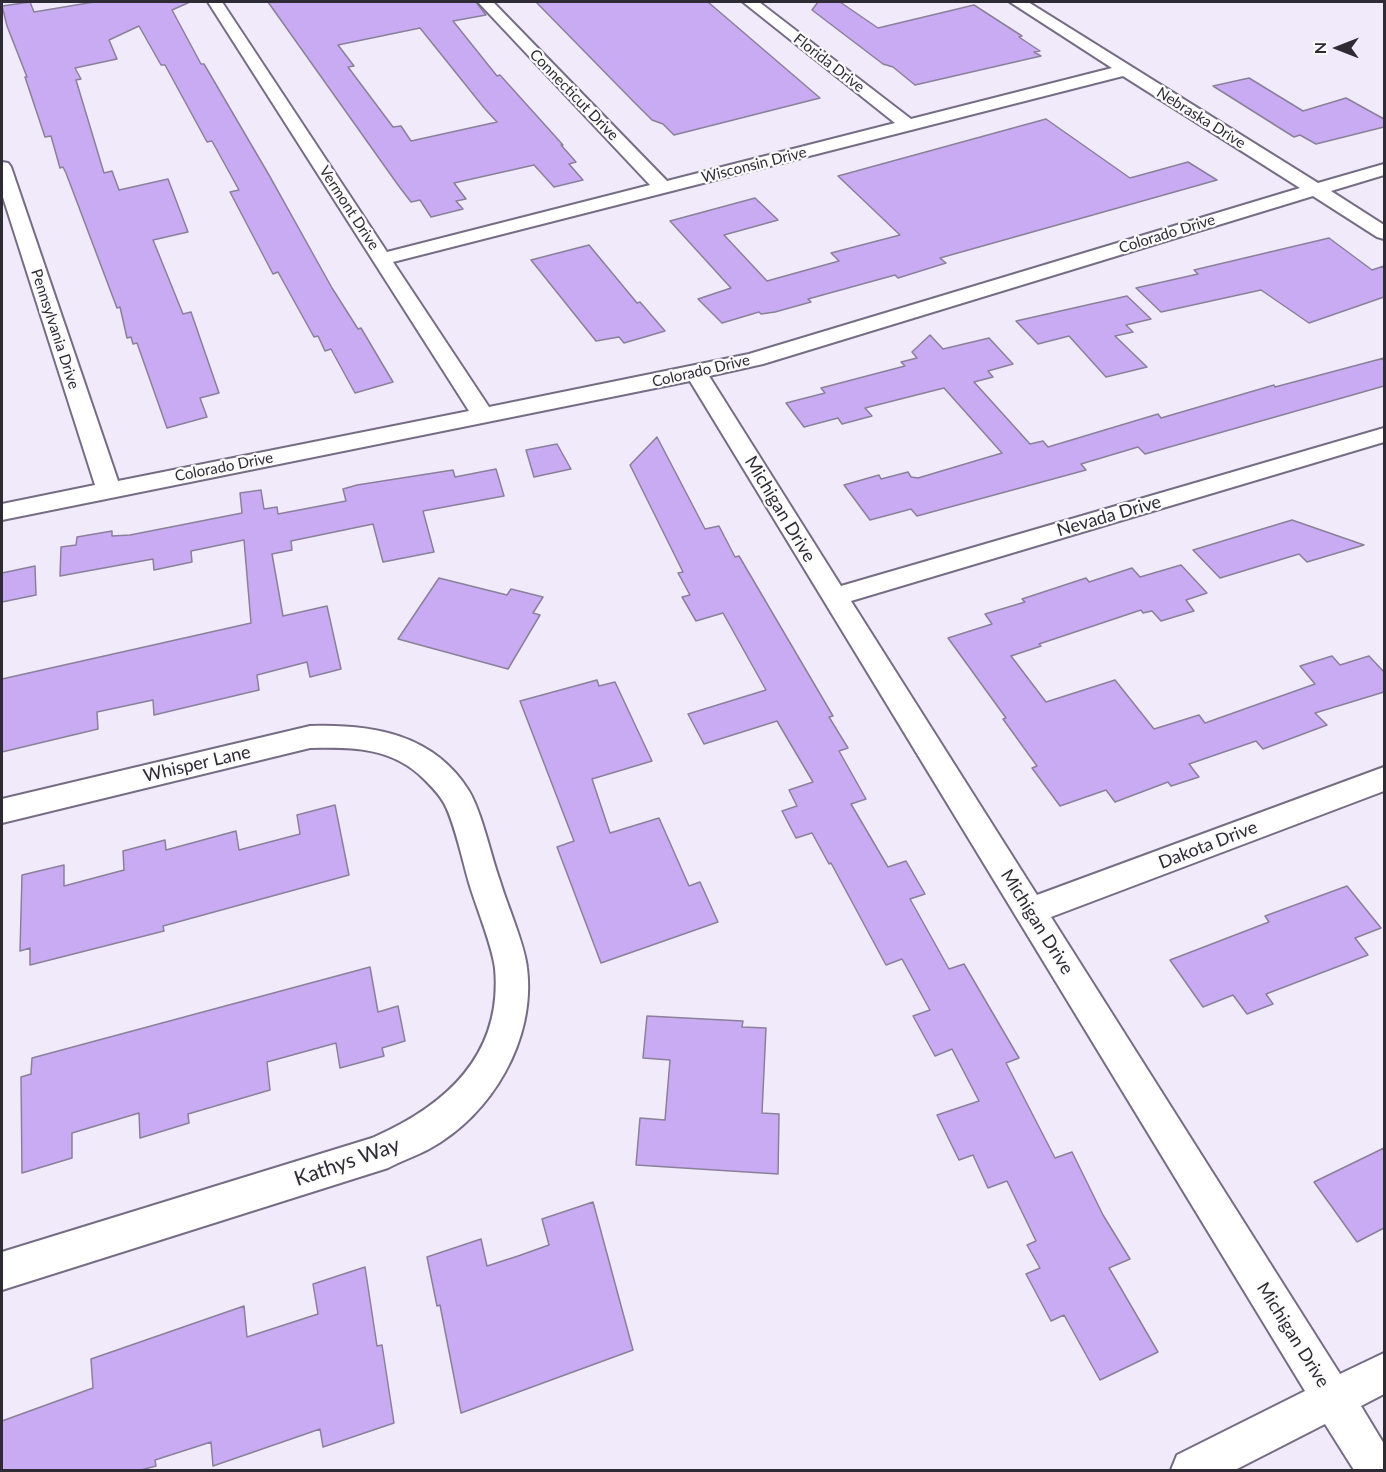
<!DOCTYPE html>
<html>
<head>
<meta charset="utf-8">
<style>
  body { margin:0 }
  #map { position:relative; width:1386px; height:1472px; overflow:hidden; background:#f1eafb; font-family:Lato,sans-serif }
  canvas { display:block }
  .frame { position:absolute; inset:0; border:3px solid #2f2b35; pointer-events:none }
  .north { position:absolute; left:1308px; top:18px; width:60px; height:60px; -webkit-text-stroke:4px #fbfbfb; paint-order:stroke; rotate:270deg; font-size:16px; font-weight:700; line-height:24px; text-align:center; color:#2f2b35 }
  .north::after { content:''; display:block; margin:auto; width:21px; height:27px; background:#2f2b35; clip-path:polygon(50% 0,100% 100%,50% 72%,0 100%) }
</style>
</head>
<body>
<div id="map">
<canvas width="1386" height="1472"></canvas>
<div class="frame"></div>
<div class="north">N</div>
</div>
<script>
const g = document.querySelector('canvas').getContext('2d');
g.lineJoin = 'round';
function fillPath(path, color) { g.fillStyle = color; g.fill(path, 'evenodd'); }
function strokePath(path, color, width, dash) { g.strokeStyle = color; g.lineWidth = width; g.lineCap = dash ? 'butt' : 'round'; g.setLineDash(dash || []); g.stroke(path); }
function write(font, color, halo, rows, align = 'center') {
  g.font = font + ' Lato,sans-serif'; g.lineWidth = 4.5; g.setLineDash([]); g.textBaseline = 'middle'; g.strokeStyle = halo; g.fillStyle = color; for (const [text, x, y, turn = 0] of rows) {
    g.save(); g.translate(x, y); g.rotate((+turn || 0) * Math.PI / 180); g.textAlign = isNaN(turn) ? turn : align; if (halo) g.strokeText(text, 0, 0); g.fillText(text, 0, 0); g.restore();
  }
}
const building = new Path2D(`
  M 30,2 L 34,12 L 94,2 L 190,2 L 172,10 L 201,64 L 204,64 L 269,175 L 332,288 L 358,329 L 361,328 L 393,382 L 355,393 L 331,349 L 325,351 L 318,336 L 314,337 L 278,272 L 273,274 L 230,192 L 239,190 L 212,141 L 207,142 L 165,65 L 161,65 L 139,26 L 109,40 L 117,59 L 75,68 L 81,79 L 76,80 L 104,173 L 112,171 L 119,190 L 168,179 L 188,232 L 153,240 L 183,314 L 191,312 L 219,393 L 200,398 L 207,417 L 167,428 L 137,343 L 133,344 L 131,337 L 127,338 L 120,307 L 117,308 L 66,173 L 63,167 L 60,168 L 51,136 L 45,137 L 25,77 L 27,77 L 7,26 L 2,6 Z
  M 268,2 L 476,2 L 486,15 L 453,21 L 497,76 L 500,75 L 563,145 L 561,145 L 576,162 L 569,164 L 583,180 L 554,187 L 534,165 L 454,183 L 466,199 L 456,201 L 463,209 L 431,217 L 420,200 L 411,202 L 398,185 ZM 420,28 L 485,109 L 497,122 L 411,141 L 401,126 L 393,127 L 348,67 L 354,66 L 338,45 Z
  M 536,2 L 708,2 L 820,98 L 674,135 L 663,124 L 652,120 L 632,100 Z
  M 818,2 L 840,2 L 878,28 L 974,5 L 1022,36 L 1019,37 L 1040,51 L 1034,52 L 1041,56 L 915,85 L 893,67 L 883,64 L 812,10 Z
  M 1249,78 L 1303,111 L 1346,98 L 1384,119 L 1384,127 L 1316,144 L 1300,135 L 1294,137 L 1213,86 Z
  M 1046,119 L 1130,178 L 1188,162 L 1217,180 L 940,258 L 946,263 L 898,278 L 895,275 L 808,299 L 811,302 L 775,312 L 761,314 L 759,312 L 722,323 L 698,299 L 731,288 L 670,221 L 755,198 L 778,220 L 724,235 L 767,281 L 839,261 L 831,253 L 900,235 L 838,176 Z
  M 1329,238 L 1372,270 L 1384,266 L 1384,297 L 1309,323 L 1261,290 L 1161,312 L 1136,288 L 1198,274 L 1194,270 Z
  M 589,245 L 637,303 L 640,302 L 665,331 L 624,343 L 619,337 L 596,341 L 531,260 Z
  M 1127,296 L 1151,319 L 1126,325 L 1133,332 L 1115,336 L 1147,367 L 1106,377 L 1069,336 L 1038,344 L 1016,321 Z
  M 930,335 L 943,349 L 989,338 L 1013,364 L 988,371 L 993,377 L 974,382 L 1030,444 L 1043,441 L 1048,447 L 1158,414 L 1161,418 L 1274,385 L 1275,387 L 1384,358 L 1384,386 L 1145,454 L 1138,447 L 1081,464 L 1086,470 L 917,516 L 911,509 L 870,520 L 844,485 L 879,475 L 881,479 L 908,472 L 911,477 L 918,478 L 1002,453 L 944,388 L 865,408 L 872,416 L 842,424 L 838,418 L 804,427 L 786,403 L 825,393 L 821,388 L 905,366 L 901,362 L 917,358 L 912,352 Z
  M 657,437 L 705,529 L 719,526 L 735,557 L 739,556 L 833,716 L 829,717 L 848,748 L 839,751 L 866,799 L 851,804 L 888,867 L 906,861 L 925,894 L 910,899 L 949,969 L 964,964 L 1019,1058 L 1006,1063 L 1055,1158 L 1072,1152 L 1103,1215 L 1130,1259 L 1109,1268 L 1158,1352 L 1100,1380 L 1064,1315 L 1051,1321 L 1026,1274 L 1040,1268 L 1027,1245 L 1036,1241 L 1007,1181 L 988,1188 L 973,1155 L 959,1160 L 937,1115 L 979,1101 L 952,1049 L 935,1056 L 913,1016 L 930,1010 L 902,959 L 886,965 L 831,863 L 829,864 L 812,833 L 796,838 L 782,811 L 797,806 L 789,790 L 813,782 L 777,721 L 704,744 L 688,714 L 766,690 L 723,613 L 696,621 L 682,597 L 690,595 L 678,573 L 683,572 L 630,465 Z
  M 557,444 L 571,469 L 534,477 L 526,450 Z
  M 496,469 L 504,496 L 423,511 L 434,552 L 383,562 L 373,524 L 291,541 L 292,550 L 272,554 L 283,616 L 327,606 L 341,669 L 310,677 L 307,662 L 257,675 L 259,690 L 179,709 L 154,715 L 153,700 L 97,712 L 98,729 L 2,752 L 2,679 L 251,623 L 244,540 L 191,551 L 192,562 L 154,570 L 153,559 L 60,576 L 61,547 L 76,545 L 77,537 L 112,531 L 112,536 L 130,535 L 242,513 L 240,493 L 261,490 L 264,509 L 277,507 L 278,514 L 346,501 L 343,489 L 357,485 L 453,470 L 455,477 Z
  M 1292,520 L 1364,545 L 1307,562 L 1299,554 L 1220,578 L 1193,550 Z
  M 1181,565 L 1207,593 L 1186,600 L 1194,611 L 1161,621 L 1152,611 L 1143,613 L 1141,610 L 1039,644 L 1041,646 L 1011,656 L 1046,702 L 1115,680 L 1154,729 L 1199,715 L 1205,723 L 1315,684 L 1300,666 L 1332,656 L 1340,665 L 1369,656 L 1384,672 L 1384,692 L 1315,713 L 1327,725 L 1263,749 L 1256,741 L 1189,764 L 1199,777 L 1171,786 L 1168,782 L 1115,802 L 1106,790 L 1060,806 L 1032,768 L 1037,766 L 1003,719 L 1006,718 L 948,638 L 992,624 L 985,614 L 1025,602 L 1022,599 L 1086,578 L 1089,582 L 1132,568 L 1140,577 Z
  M 35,566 L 36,595 L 2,602 L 2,573 Z
  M 439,578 L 507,595 L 511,589 L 543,597 L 533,613 L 540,615 L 508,669 L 398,639 Z
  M 597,680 L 599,686 L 615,682 L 652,761 L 592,779 L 610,833 L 659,818 L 689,886 L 700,882 L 718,922 L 601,963 L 557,847 L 574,841 L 520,701 Z
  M 335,805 L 349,875 L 163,926 L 164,931 L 30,965 L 30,948 L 20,951 L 22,875 L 64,865 L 64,886 L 124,870 L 123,851 L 165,840 L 166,850 L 236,831 L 239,850 L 300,834 L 297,815 Z
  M 1347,886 L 1381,928 L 1355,938 L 1368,955 L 1266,994 L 1273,1004 L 1247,1014 L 1233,995 L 1203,1007 L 1170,960 L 1269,922 L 1265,916 Z
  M 370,967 L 378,1012 L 398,1006 L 405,1041 L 382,1048 L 384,1056 L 340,1068 L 336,1043 L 267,1062 L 270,1090 L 188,1114 L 189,1123 L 140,1138 L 139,1113 L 72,1133 L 72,1158 L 22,1173 L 21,1077 L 31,1074 L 32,1058 Z
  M 647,1016 L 743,1021 L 742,1027 L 766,1028 L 762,1113 L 779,1114 L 778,1174 L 636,1165 L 640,1118 L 665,1120 L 670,1060 L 643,1058 Z
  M 1384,1148 L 1384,1228 L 1357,1242 L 1314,1182 Z
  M 593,1202 L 633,1350 L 461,1413 L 440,1305 L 437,1306 L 427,1257 L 481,1239 L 487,1266 L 518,1256 L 549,1245 L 542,1219 Z
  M 365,1267 L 377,1346 L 382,1345 L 394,1423 L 323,1447 L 320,1429 L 213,1466 L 211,1442 L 155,1460 L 156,1466 L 141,1470 L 2,1470 L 2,1421 L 93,1388 L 91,1359 L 244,1306 L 247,1337 L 318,1314 L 313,1284 Z`);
const street = new Path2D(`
  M 208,2 L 222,2 L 387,252 L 650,185 L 478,2 L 493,2 L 667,181 L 895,123 L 743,2 L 759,2 L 911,119 L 1112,68 L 1010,2 L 1028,2 L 1318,183 L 1384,164 L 1384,175 L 1331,191 L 1384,225 L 1384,239 L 1377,237 L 1313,196 L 763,364 L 709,376 L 841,586 L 1384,428 L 1384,442 L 851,601 L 1037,895 L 1384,767 L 1384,791 L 1051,917 L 1340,1374 L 1384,1353 L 1384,1394 L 1361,1406 L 1384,1444 L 1384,1470 L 1354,1470 L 1325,1424 L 1235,1470 L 1171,1470 L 1177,1455 L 1305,1391 L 690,381 L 2,520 L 2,504 L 95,485 L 2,194 L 2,162 L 8,163 L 11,167 L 118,481 L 469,411 ZM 1123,76 L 1300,188 L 749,354 L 489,407 L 393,262 Z
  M 310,726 C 372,724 434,734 469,791 C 482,813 491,856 500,881 C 507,905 525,945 527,968 C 536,1039 492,1115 429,1149 C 416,1156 401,1161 388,1168 L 2,1290 L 2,1252 L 372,1138 C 446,1106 503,1055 495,968 C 492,945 477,909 470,886 C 463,863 455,823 444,803 C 439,794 431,786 424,779 C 392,747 352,747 310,748 L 2,823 L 2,799 Z`);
const farStreetnames = [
  ["Florida Drive",829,63,38],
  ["Connecticut Drive",574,95,46],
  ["Nebraska Drive",1201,118,32],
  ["Wisconsin Drive",754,165,-14],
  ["Vermont Drive",349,208,57],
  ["Colorado Drive",1167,234,-17],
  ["Pennsylvania Drive",55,329,72],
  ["Colorado Drive",701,371,-13],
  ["Colorado Drive",224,467,-11]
];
const streetNames = [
  ["Michigan Drive",780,509,59],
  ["Nevada Drive",1109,516,-16],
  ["Whisper Lane",197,764,-13],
  ["Dakota Drive",1208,845,-21],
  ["Michigan Drive",1037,922,58],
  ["Michigan Drive",1293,1335,58]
];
const nearStreetnames = [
  ["Kathys Way",347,1162,-19]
];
fillPath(building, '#c9abf4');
strokePath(building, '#8a8099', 1.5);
strokePath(street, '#766c84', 4);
fillPath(street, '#fff');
write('15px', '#2f2b35', '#fbfbfb', farStreetnames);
write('18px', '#2f2b35', '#fbfbfb', streetNames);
write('21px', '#2f2b35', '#fbfbfb', nearStreetnames);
</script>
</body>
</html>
